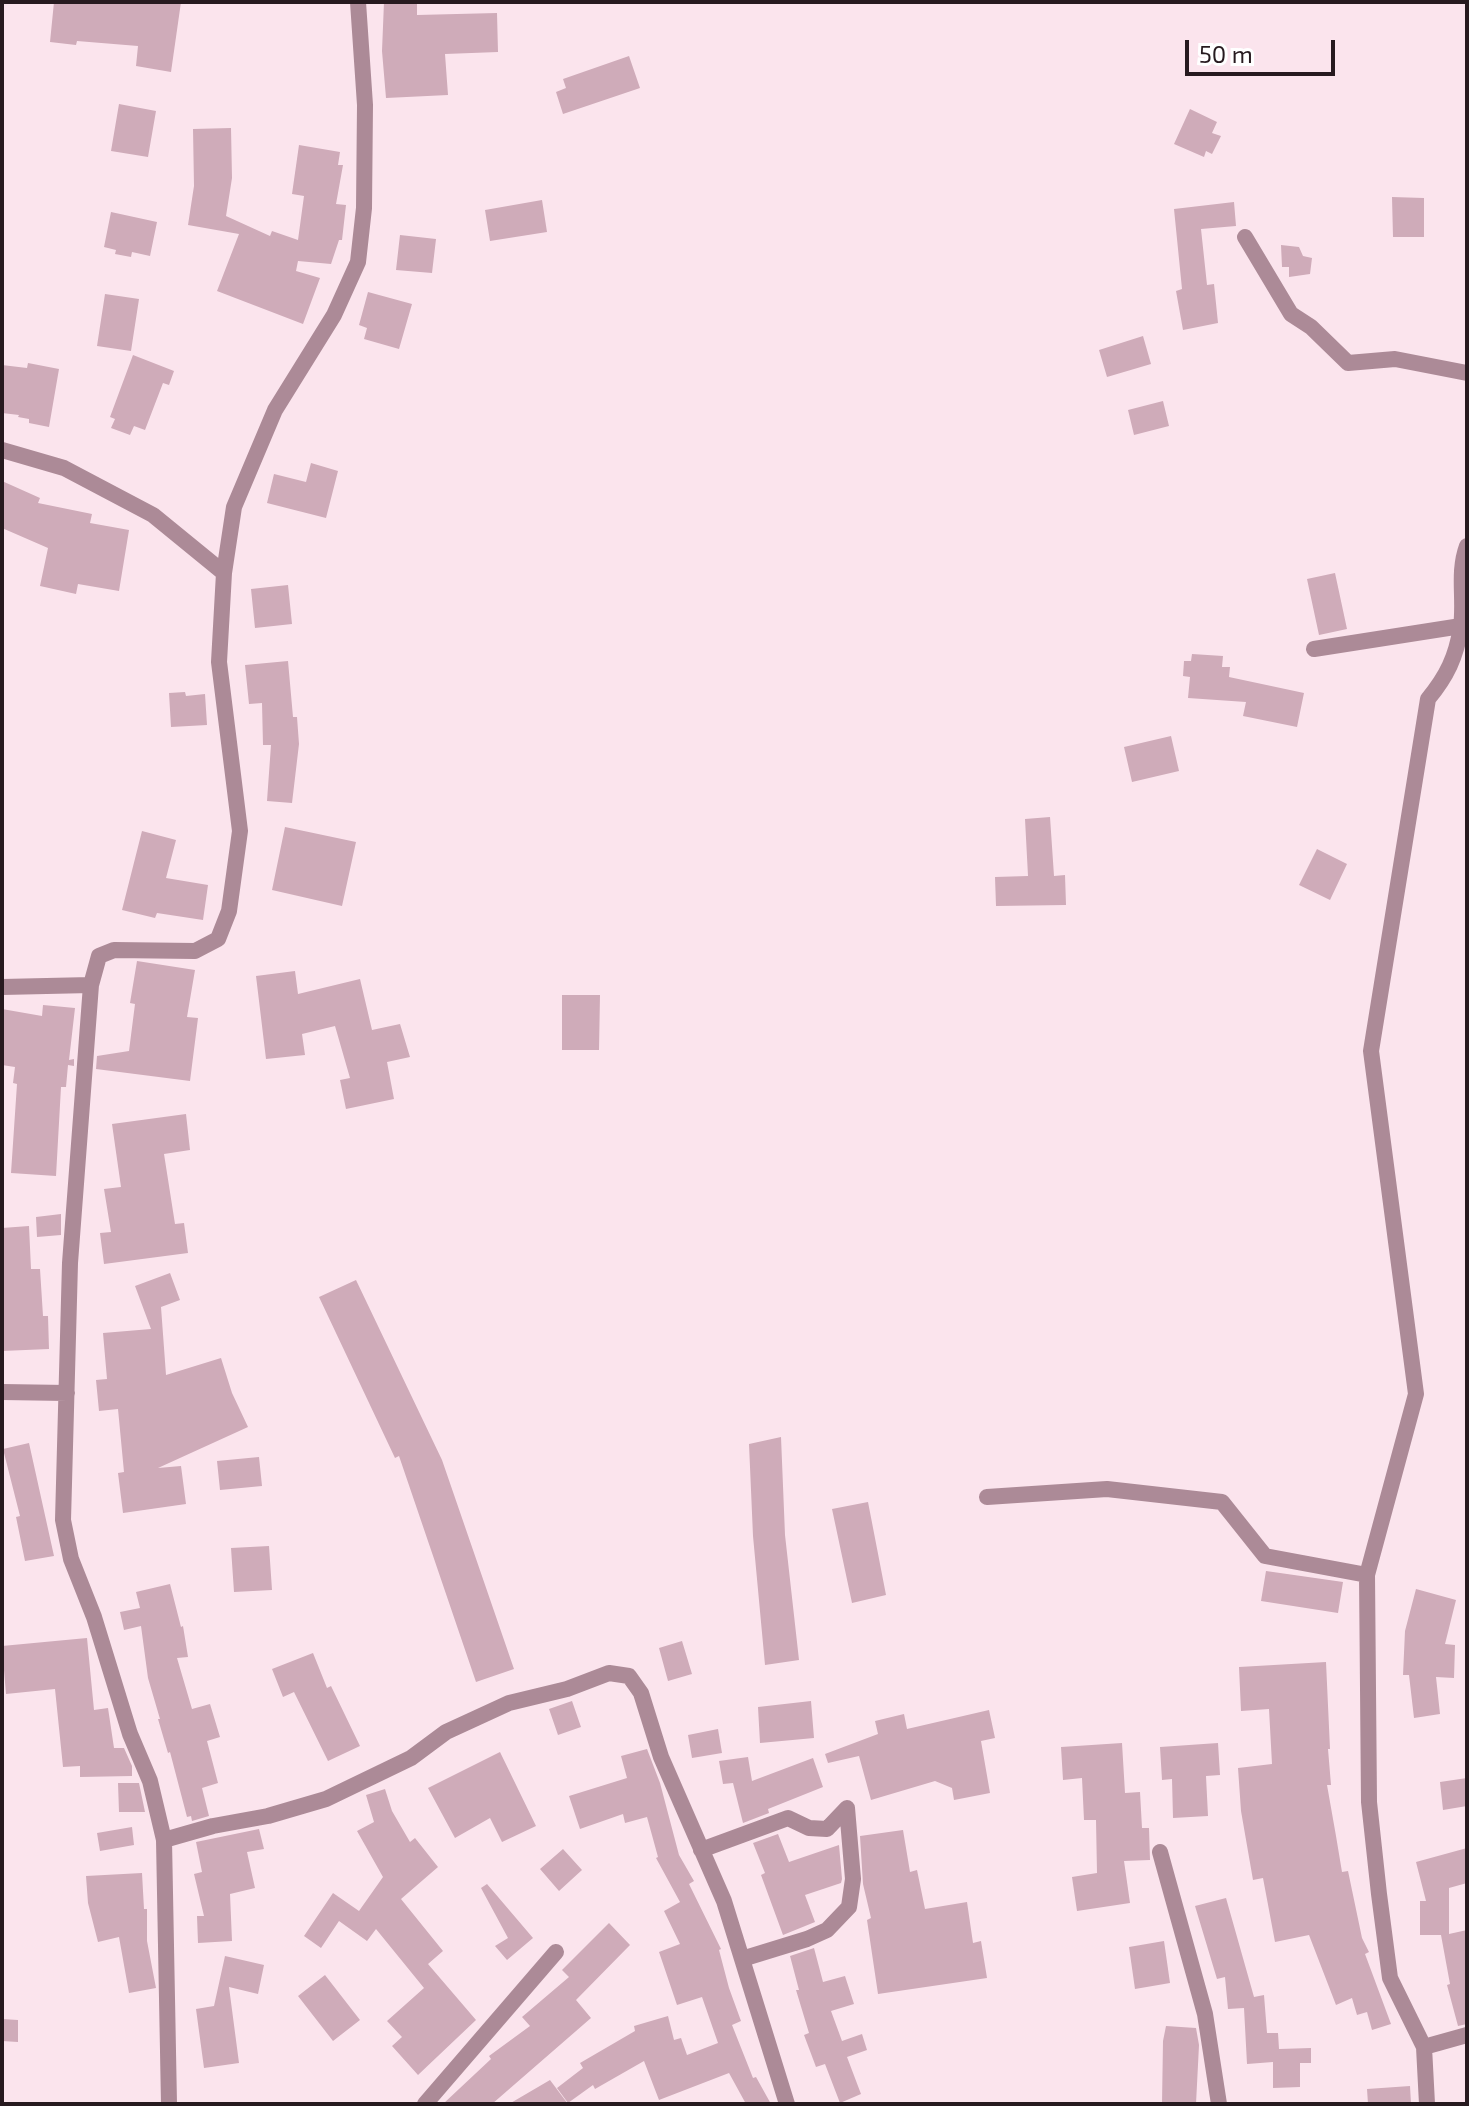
<!DOCTYPE html>
<html>
<head>
<meta charset="utf-8">
<style>
  body { margin:0 }
  #map { position:relative; width:1469px; height:2106px; overflow:hidden; background:#fbe4ed; font-family:"Exo 2",sans-serif }
  canvas { display:block }
  .frame { position:absolute; inset:0; border:4px solid #271a1f; pointer-events:none }
  .scale { position:absolute; left:1185px; top:40px; width:150px; height:36px; box-sizing:border-box; border:4px solid #271a1f; border-top:0; padding-left:10px; font-size:24px; line-height:28px; white-space:nowrap; color:#271a1f; -webkit-text-stroke:6px #fff; paint-order:stroke }
</style>
</head>
<body>
<div id="map">
<canvas width="1469" height="2106"></canvas>
<div class="frame"></div>
<div class="scale">50 m</div>
</div>
<script>
const g = document.querySelector('canvas').getContext('2d');
g.lineJoin = 'round';
function fillPath(path, color) { g.fillStyle = color; g.fill(path, 'evenodd'); }
function strokePath(path, color, width, dash) { g.strokeStyle = color; g.lineWidth = width; g.lineCap = dash ? 'butt' : 'round'; g.setLineDash(dash || []); g.stroke(path); }
const building = new Path2D(`
  M 54,2 L 181,2 L 171,72 L 136,66 L 138,46 L 77,41 L 76,45 L 50,42 Z
  M 384,2 L 417,2 L 417,15 L 497,13 L 498,52 L 445,54 L 448,95 L 386,98 L 382,51 Z
  M 629,56 L 640,88 L 563,114 L 556,92 L 566,88 L 563,79 Z
  M 119,104 L 156,111 L 148,157 L 111,151 Z
  M 1190,109 L 1217,122 L 1212,133 L 1221,136 L 1212,154 L 1206,151 L 1204,157 L 1174,144 Z
  M 231,128 L 232,178 L 226,216 L 270,236 L 272,231 L 298,240 L 304,196 L 292,194 L 299,145 L 340,152 L 338,165 L 343,165 L 336,204 L 346,205 L 342,240 L 339,240 L 331,264 L 298,261 L 296,271 L 320,278 L 303,324 L 217,291 L 239,234 L 188,225 L 194,186 L 193,129 Z
  M 1392,197 L 1424,198 L 1424,237 L 1393,237 Z
  M 542,200 L 547,232 L 490,241 L 485,210 Z
  M 1234,202 L 1236,226 L 1201,229 L 1207,285 L 1214,284 L 1218,323 L 1183,330 L 1176,291 L 1182,289 L 1174,209 Z
  M 111,212 L 157,222 L 150,256 L 132,252 L 131,257 L 115,254 L 116,250 L 104,247 Z
  M 400,235 L 436,239 L 432,273 L 396,270 Z
  M 1281,245 L 1299,247 L 1303,256 L 1312,258 L 1310,274 L 1289,277 L 1289,267 L 1282,267 Z
  M 368,292 L 412,304 L 399,349 L 364,339 L 367,328 L 359,325 Z
  M 105,294 L 139,299 L 131,351 L 97,346 Z
  M 1143,336 L 1151,364 L 1107,377 L 1099,350 Z
  M 133,355 L 174,371 L 169,385 L 163,383 L 145,430 L 134,426 L 130,435 L 111,428 L 115,419 L 110,417 Z
  M 28,363 L 59,369 L 49,427 L 29,423 L 29,419 L 18,417 L 19,415 L 2,413 L 2,365 L 27,368 Z
  M 1163,401 L 1169,426 L 1134,435 L 1128,410 Z
  M 311,463 L 338,471 L 326,518 L 267,503 L 274,474 L 306,482 Z
  M 2,481 L 40,498 L 38,503 L 92,514 L 90,523 L 129,530 L 119,591 L 78,584 L 76,594 L 40,586 L 48,548 L 2,528 Z
  M 1335,573 L 1347,629 L 1319,635 L 1307,579 Z
  M 288,585 L 292,624 L 255,628 L 251,589 Z
  M 1192,654 L 1223,656 L 1222,667 L 1230,667 L 1229,677 L 1304,693 L 1297,727 L 1243,716 L 1246,702 L 1188,698 L 1190,677 L 1183,676 L 1184,661 L 1191,661 Z
  M 288,661 L 293,717 L 297,717 L 299,744 L 292,803 L 267,801 L 271,745 L 263,745 L 262,703 L 249,704 L 245,665 Z
  M 185,692 L 186,696 L 205,694 L 207,725 L 171,727 L 169,693 Z
  M 1171,736 L 1179,771 L 1132,782 L 1124,747 Z
  M 1050,817 L 1054,876 L 1065,875 L 1066,905 L 996,906 L 995,877 L 1028,876 L 1025,819 Z
  M 285,827 L 356,842 L 342,906 L 272,890 Z
  M 142,831 L 176,840 L 166,878 L 208,885 L 203,920 L 157,913 L 155,918 L 122,910 Z
  M 1317,849 L 1347,864 L 1330,900 L 1299,885 Z
  M 137,961 L 195,970 L 187,1017 L 198,1018 L 190,1081 L 96,1069 L 97,1056 L 129,1051 L 135,1004 L 130,1003 Z
  M 295,971 L 298,994 L 360,979 L 372,1030 L 400,1024 L 410,1057 L 387,1062 L 394,1099 L 346,1109 L 340,1080 L 350,1078 L 335,1026 L 302,1034 L 305,1055 L 266,1059 L 256,976 Z
  M 562,995 L 600,995 L 599,1050 L 562,1050 Z
  M 43,1005 L 75,1008 L 69,1060 L 74,1059 L 74,1066 L 68,1065 L 66,1087 L 61,1087 L 56,1176 L 11,1173 L 17,1084 L 13,1083 L 15,1067 L 2,1065 L 2,1009 L 42,1016 Z
  M 186,1114 L 190,1150 L 164,1154 L 175,1224 L 184,1223 L 188,1253 L 104,1264 L 100,1233 L 111,1232 L 104,1189 L 121,1187 L 112,1124 Z
  M 61,1214 L 61,1235 L 37,1237 L 36,1217 Z
  M 29,1226 L 31,1269 L 40,1269 L 43,1316 L 48,1316 L 49,1349 L 2,1351 L 2,1228 Z
  M 170,1273 L 180,1300 L 161,1307 L 166,1375 L 221,1358 L 232,1393 L 248,1427 L 158,1468 L 181,1466 L 186,1504 L 123,1513 L 118,1473 L 124,1472 L 118,1409 L 99,1411 L 96,1380 L 107,1379 L 103,1333 L 151,1329 L 135,1286 Z
  M 356,1280 L 442,1460 L 514,1669 L 476,1682 L 399,1456 L 395,1458 L 319,1297 Z
  M 781,1437 L 785,1535 L 799,1660 L 765,1665 L 753,1536 L 749,1444 Z
  M 29,1443 L 54,1556 L 25,1561 L 16,1517 L 20,1516 L 3,1449 Z
  M 259,1457 L 262,1486 L 220,1490 L 217,1461 Z
  M 868,1502 L 886,1595 L 852,1603 L 832,1509 Z
  M 269,1546 L 272,1590 L 234,1592 L 231,1548 Z
  M 1266,1571 L 1343,1582 L 1338,1613 L 1261,1601 Z
  M 170,1584 L 181,1627 L 183,1626 L 188,1657 L 177,1658 L 192,1709 L 210,1704 L 220,1737 L 207,1741 L 218,1783 L 202,1788 L 209,1816 L 192,1821 L 191,1816 L 187,1817 L 170,1752 L 168,1753 L 158,1719 L 160,1719 L 148,1678 L 141,1626 L 124,1630 L 120,1612 L 140,1608 L 136,1592 Z
  M 1416,1589 L 1456,1600 L 1445,1644 L 1455,1645 L 1454,1678 L 1436,1677 L 1440,1714 L 1414,1718 L 1409,1675 L 1403,1675 L 1405,1631 Z
  M 87,1638 L 94,1710 L 108,1708 L 114,1748 L 124,1748 L 132,1766 L 132,1776 L 80,1777 L 80,1766 L 63,1767 L 55,1689 L 6,1694 L 2,1646 Z
  M 682,1641 L 692,1674 L 668,1681 L 659,1648 Z
  M 313,1653 L 327,1688 L 331,1686 L 360,1746 L 328,1761 L 294,1692 L 283,1697 L 272,1669 Z
  M 1326,1662 L 1330,1749 L 1328,1749 L 1331,1785 L 1327,1785 L 1336,1836 L 1342,1872 L 1348,1871 L 1362,1938 L 1369,1952 L 1365,1954 L 1391,2024 L 1372,2030 L 1367,2012 L 1357,2015 L 1352,1998 L 1336,2005 L 1309,1935 L 1275,1942 L 1263,1878 L 1253,1880 L 1241,1811 L 1238,1768 L 1272,1764 L 1269,1709 L 1241,1711 L 1239,1667 Z
  M 572,1701 L 581,1727 L 558,1735 L 549,1709 Z
  M 811,1701 L 814,1738 L 760,1743 L 758,1707 Z
  M 989,1710 L 995,1738 L 981,1741 L 990,1793 L 954,1800 L 952,1788 L 935,1781 L 871,1800 L 859,1756 L 828,1763 L 825,1754 L 878,1734 L 875,1721 L 904,1714 L 907,1729 Z
  M 718,1729 L 722,1753 L 692,1758 L 688,1735 Z
  M 1122,1743 L 1125,1793 L 1140,1792 L 1142,1828 L 1149,1828 L 1150,1860 L 1124,1861 L 1130,1903 L 1077,1911 L 1072,1877 L 1097,1873 L 1096,1820 L 1084,1820 L 1082,1778 L 1063,1780 L 1061,1747 Z
  M 1218,1743 L 1220,1775 L 1206,1776 L 1208,1816 L 1173,1818 L 1172,1779 L 1162,1780 L 1160,1747 Z
  M 647,1749 L 660,1783 L 679,1855 L 694,1881 L 689,1884 L 721,1949 L 719,1950 L 729,1988 L 741,2021 L 732,2025 L 753,2078 L 756,2077 L 771,2104 L 746,2104 L 729,2073 L 659,2100 L 644,2061 L 595,2089 L 593,2085 L 568,2103 L 557,2088 L 583,2068 L 580,2063 L 635,2031 L 634,2026 L 668,2016 L 674,2040 L 681,2038 L 687,2055 L 718,2043 L 702,1997 L 677,2005 L 659,1952 L 680,1944 L 664,1911 L 680,1902 L 656,1858 L 658,1857 L 647,1817 L 625,1823 L 623,1814 L 580,1829 L 569,1796 L 627,1778 L 621,1756 Z
  M 500,1752 L 536,1826 L 502,1842 L 490,1818 L 455,1838 L 428,1788 Z
  M 748,1757 L 752,1781 L 813,1758 L 823,1787 L 768,1809 L 769,1813 L 743,1823 L 733,1783 L 723,1784 L 719,1761 Z
  M 1467,1778 L 1467,1806 L 1443,1810 L 1440,1782 Z
  M 118,1783 L 139,1783 L 145,1812 L 119,1812 Z
  M 385,1789 L 392,1811 L 410,1842 L 415,1838 L 438,1867 L 401,1899 L 443,1951 L 428,1964 L 476,2020 L 418,2075 L 392,2046 L 402,2037 L 387,2021 L 424,1988 L 376,1929 L 367,1941 L 339,1921 L 321,1948 L 304,1936 L 333,1893 L 359,1911 L 383,1877 L 357,1831 L 374,1822 L 366,1795 Z
  M 132,1827 L 134,1845 L 100,1851 L 97,1833 Z
  M 259,1829 L 264,1849 L 247,1852 L 255,1888 L 230,1894 L 232,1941 L 198,1943 L 197,1916 L 204,1916 L 194,1874 L 202,1872 L 196,1842 Z
  M 903,1830 L 910,1872 L 917,1870 L 925,1909 L 967,1902 L 973,1943 L 981,1941 L 987,1978 L 878,1994 L 867,1920 L 871,1918 L 863,1884 L 860,1836 Z
  M 778,1834 L 789,1862 L 839,1845 L 842,1879 L 841,1883 L 805,1895 L 815,1922 L 783,1935 L 761,1875 L 765,1873 L 753,1843 Z
  M 1467,1848 L 1467,1883 L 1449,1888 L 1449,1934 L 1467,1930 L 1467,2024 L 1458,2026 L 1447,1985 L 1450,1984 L 1441,1935 L 1420,1935 L 1420,1901 L 1426,1901 L 1416,1862 Z
  M 563,1849 L 582,1870 L 559,1891 L 540,1869 Z
  M 142,1873 L 144,1909 L 147,1909 L 147,1941 L 156,1988 L 129,1993 L 119,1937 L 98,1942 L 88,1903 L 86,1876 Z
  M 487,1884 L 533,1938 L 507,1960 L 495,1946 L 508,1938 L 481,1888 Z
  M 1226,1898 L 1254,1997 L 1264,1995 L 1267,2033 L 1278,2033 L 1279,2049 L 1311,2048 L 1311,2063 L 1300,2063 L 1300,2087 L 1273,2088 L 1273,2062 L 1247,2064 L 1244,2008 L 1228,2009 L 1225,1977 L 1217,1979 L 1195,1906 Z
  M 609,1923 L 630,1945 L 576,2000 L 591,2018 L 492,2104 L 443,2104 L 491,2059 L 489,2056 L 530,2026 L 522,2017 L 569,1977 L 562,1970 Z
  M 1164,1941 L 1170,1983 L 1135,1989 L 1129,1947 Z
  M 814,1948 L 823,1982 L 845,1976 L 854,2004 L 831,2011 L 842,2041 L 862,2034 L 867,2050 L 847,2057 L 861,2094 L 840,2103 L 825,2064 L 816,2067 L 804,2035 L 809,2033 L 796,1990 L 799,1990 L 790,1956 Z
  M 225,1956 L 264,1965 L 258,1994 L 229,1987 L 239,2063 L 204,2068 L 196,2009 L 214,2006 Z
  M 325,1975 L 360,2020 L 333,2041 L 298,1996 Z
  M 2,2019 L 18,2020 L 18,2042 L 2,2041 Z
  M 1166,2026 L 1196,2028 L 1199,2045 L 1196,2104 L 1162,2104 L 1163,2041 Z
  M 550,2080 L 568,2104 L 509,2104 Z
  M 1410,2086 L 1411,2104 L 1368,2104 L 1367,2089 Z`);
const minor = new Path2D(`
  M 1245,237 L 1291,314 L 1311,327 L 1348,363 L 1395,359 L 1467,373
  M 2,450 L 64,468 L 153,515 L 224,573
  M 1314,649 L 1461,626
  M 2,987 L 91,985
  M 2,1392 L 67,1393
  M 987,1497 L 1107,1489 L 1222,1502 L 1265,1556 L 1367,1575
  M 164,1840 L 213,1826 L 268,1816 L 326,1799 L 411,1758 L 446,1732 L 509,1703 L 567,1689 L 609,1673 L 629,1676 L 641,1693 L 661,1757 L 724,1901 L 787,2104
  M 701,1850 L 788,1818 L 809,1828 L 827,1829 L 847,1808 L 853,1879 L 849,1907 L 827,1930 L 807,1939 L 742,1959
  M 1160,1852 L 1205,2014 L 1219,2104
  M 1424,2047 L 1467,2035
  M 169,2104 L 164,1840 L 150,1781 L 130,1734 L 94,1617 L 71,1559 L 63,1520 L 70,1263 L 91,985 L 99,956 L 114,950 L 195,951 L 218,939 L 229,911 L 240,831 L 219,662 L 224,573 L 234,507 L 275,410 L 334,315 L 358,262 L 364,208 L 365,105 L 358,2
  M 425,2104 L 556,1952
  M 1427,2104 L 1424,2047 L 1390,1978 L 1379,1894 L 1369,1802 L 1367,1575 L 1416,1394 L 1371,1051 L 1428,699 C 1447,676 1456,657 1461,627 C 1465,599 1457,573 1467,546`);
fillPath(building, '#cfabb9');
strokePath(minor, '#ac8a97', 16);
</script>
</body>
</html>
